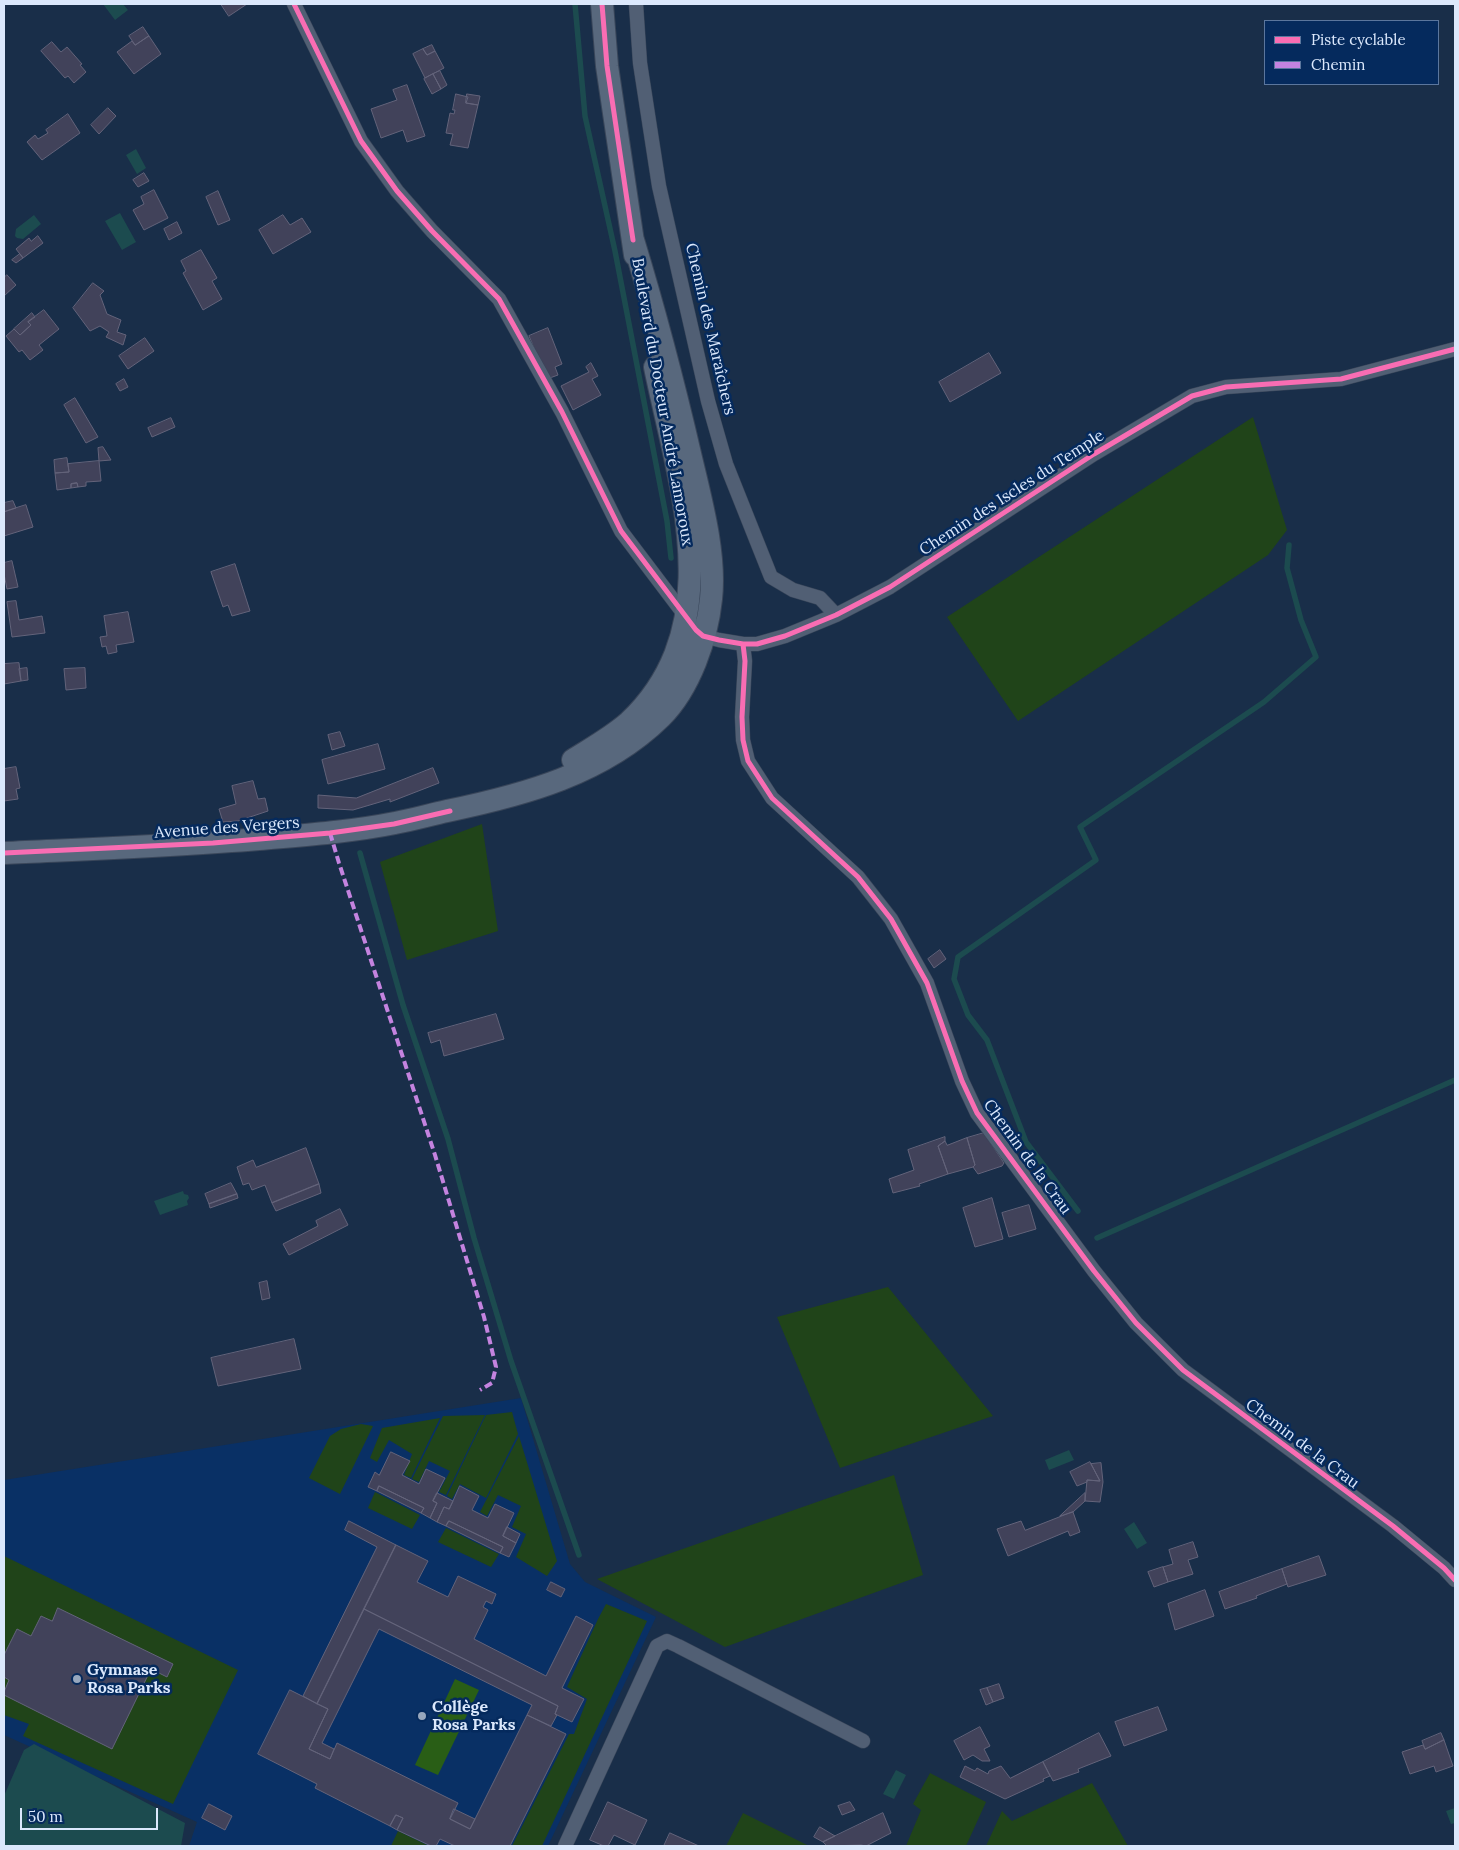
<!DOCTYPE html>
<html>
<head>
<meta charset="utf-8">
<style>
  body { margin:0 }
  #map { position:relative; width:1459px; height:1850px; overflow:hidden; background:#192e49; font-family:Lora,serif }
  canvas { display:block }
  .frame { position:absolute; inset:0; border:5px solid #dbe8fc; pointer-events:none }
  .legend { position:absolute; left:1264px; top:20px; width:175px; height:65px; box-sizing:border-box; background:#052a5d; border:1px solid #5b769d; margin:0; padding:6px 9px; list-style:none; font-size:15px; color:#dbe8fc }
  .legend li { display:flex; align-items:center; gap:10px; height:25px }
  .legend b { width:25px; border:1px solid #5b769d }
  .scale { position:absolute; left:20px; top:1808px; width:138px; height:22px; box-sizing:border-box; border:2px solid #dbe8fc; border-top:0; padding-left:6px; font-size:15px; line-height:18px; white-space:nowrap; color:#dbe8fc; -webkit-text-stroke:4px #052a5d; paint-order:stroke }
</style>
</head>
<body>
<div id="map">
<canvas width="1459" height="1850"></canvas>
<div class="frame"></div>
<ul class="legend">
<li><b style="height:6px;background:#f96db3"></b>Piste cyclable</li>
<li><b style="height:6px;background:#c483df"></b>Chemin</li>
</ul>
<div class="scale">50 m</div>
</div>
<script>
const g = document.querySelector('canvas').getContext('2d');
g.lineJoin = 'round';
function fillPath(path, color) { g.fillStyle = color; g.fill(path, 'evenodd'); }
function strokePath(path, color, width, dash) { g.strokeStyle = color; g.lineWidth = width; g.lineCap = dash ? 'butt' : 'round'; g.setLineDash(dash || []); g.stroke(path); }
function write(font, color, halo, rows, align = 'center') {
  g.font = font + ' Lora,serif'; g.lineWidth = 5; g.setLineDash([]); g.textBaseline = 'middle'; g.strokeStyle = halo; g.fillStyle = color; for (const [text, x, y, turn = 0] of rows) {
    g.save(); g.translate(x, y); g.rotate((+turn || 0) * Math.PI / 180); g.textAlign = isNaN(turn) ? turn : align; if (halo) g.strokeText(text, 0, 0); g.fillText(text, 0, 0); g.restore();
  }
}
const built = new Path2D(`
  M 521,1398 L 570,1564 L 585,1582 L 656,1617 L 548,1846 L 189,1846 L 197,1822 L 4,1735 L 4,1480 Z`);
const green = new Path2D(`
  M 1253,417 L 1287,530 L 1268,555 L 1018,721 L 947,617 Z
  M 482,824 L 498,931 L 407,960 L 380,862 Z
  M 888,1287 L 993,1416 L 840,1468 L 777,1317 Z
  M 512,1412 L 518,1434 L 486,1498 L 460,1484 L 452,1499 L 447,1496 L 486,1415 Z
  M 485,1415 L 446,1495 L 439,1492 L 450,1471 L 429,1461 L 419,1482 L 412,1479 L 443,1416 Z
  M 440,1418 L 411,1478 L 404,1475 L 412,1454 L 389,1440 L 377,1462 L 370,1458 L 382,1428 Z
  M 361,1424 L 373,1426 L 340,1494 L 309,1478 L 330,1436 L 341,1429 Z
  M 519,1436 L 557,1561 L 547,1576 L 516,1557 L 526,1534 L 512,1527 L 521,1506 L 498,1495 L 487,1516 L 480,1512 Z
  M 894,1475 L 923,1575 L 725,1647 L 597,1579 Z
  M 375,1492 L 420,1515 L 412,1529 L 368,1508 Z
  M 446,1528 L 499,1554 L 491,1567 L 438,1542 Z
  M 4,1556 L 238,1670 L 173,1804 L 23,1736 L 29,1724 L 4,1715 Z
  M 606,1604 L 647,1621 L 542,1846 L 512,1846 L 569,1734 L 574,1734 L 587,1699 L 567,1687 L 598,1619 Z
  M 930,1773 L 986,1802 L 966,1846 L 906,1846 L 921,1810 L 913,1804 Z
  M 1092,1783 L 1128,1846 L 986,1846 L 1002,1811 L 1012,1821 Z
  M 743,1813 L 809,1846 L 726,1846 Z
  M 398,1831 L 429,1846 L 391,1846 Z`);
const forest = new Path2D(`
  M 455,1679 L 479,1690 L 438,1775 L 415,1765 Z`);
const water = new Path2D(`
  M 103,4 L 123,4 L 128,10 L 115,20 Z
  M 136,149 L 146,168 L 137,174 L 126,155 Z
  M 120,213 L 136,242 L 122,250 L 105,221 Z
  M 34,215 L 41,224 L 23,239 L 17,238 L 15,236 L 16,229 Z
  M 183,1191 L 184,1194 L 188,1195 L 189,1198 L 187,1201 L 188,1205 L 160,1215 L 154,1201 Z
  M 1069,1450 L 1074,1460 L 1049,1470 L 1045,1460 Z
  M 1134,1522 L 1147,1543 L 1137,1549 L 1124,1529 Z
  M 34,1744 L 185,1823 L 181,1846 L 4,1846 L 4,1796 L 24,1750 Z
  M 896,1770 L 906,1775 L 894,1799 L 883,1794 Z
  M 1455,1808 L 1455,1823 L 1451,1824 L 1446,1811 Z`);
const stream = new Path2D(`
  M 575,4 L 585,116 L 615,251 L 667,521 L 671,558
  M 360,853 L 403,1005 L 448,1139 L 474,1238 L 511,1361 L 579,1555
  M 1078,1211 L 1026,1142 L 987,1040 L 968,1015 L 954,979 L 958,957 L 1096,860 L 1080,827 L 1264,702 L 1316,657 L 1301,620 L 1287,568 L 1289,545
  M 1097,1238 L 1455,1080`);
const building = new Path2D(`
  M 221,4 L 247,4 L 229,16 Z
  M 143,27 L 149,36 L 135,45 L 129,36 Z
  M 149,36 L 161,54 L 134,74 L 117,52 L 132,41 L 135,45 Z
  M 52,42 L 61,52 L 67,47 L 82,64 L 80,65 L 86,72 L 74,83 L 68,76 L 65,78 L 41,51 Z
  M 432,45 L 435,51 L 427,55 L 423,49 Z
  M 423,49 L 427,55 L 435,51 L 444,68 L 425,78 L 413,54 Z
  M 440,71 L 447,85 L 441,89 L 433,74 Z
  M 433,74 L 441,89 L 432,94 L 424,79 Z
  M 407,85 L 425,136 L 407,142 L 403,130 L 381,138 L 371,109 L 397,100 L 393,90 Z
  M 456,94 L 468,97 L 466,103 L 478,105 L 468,148 L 450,145 L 453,134 L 446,133 L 450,113 L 454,114 L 455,110 L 453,110 Z
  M 467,94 L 480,96 L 478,105 L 466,103 Z
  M 108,108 L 116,116 L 99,134 L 91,125 Z
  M 68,114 L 80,133 L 42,160 L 27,142 L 35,135 L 38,139 L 48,133 L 46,130 Z
  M 144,173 L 149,181 L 138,187 L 133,180 Z
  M 154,190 L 168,218 L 144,230 L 133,210 L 144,204 L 141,197 Z
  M 218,191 L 230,220 L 218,225 L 206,197 Z
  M 283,215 L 290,225 L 302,218 L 311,232 L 273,254 L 259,230 Z
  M 177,222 L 182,233 L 169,240 L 164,229 Z
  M 38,236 L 43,243 L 23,258 L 16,249 L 29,238 L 31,241 Z
  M 201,250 L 217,278 L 212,281 L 222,299 L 203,310 L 183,273 L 186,271 L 181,261 Z
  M 20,254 L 23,258 L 16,263 L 12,260 Z
  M 7,275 L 16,285 L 4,296 L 4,278 Z
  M 93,283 L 104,291 L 100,295 L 107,314 L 121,320 L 117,332 L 126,335 L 123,345 L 106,337 L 109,332 L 100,326 L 90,331 L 73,308 Z
  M 44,310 L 59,329 L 39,345 L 43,350 L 30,360 L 22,350 L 19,352 L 6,336 L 14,329 L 20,335 L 31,325 L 28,322 Z
  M 32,313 L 35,317 L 28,322 L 31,325 L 20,335 L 14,329 Z
  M 548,328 L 562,364 L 555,367 L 558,375 L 547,379 L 529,336 Z
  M 145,338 L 154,351 L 128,369 L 119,356 Z
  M 989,353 L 1001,373 L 950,402 L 939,382 Z
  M 591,363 L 598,376 L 592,379 L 601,395 L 573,410 L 561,386 L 589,372 L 586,367 Z
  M 124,379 L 128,387 L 120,391 L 116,384 Z
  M 75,398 L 98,437 L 86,443 L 64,405 Z
  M 171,418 L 175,427 L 152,437 L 148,428 Z
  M 103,447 L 111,460 L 99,461 L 98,448 Z
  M 67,458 L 69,472 L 55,473 L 54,460 Z
  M 99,461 L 101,481 L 86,482 L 86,486 L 78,487 L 77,483 L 71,484 L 71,488 L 57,490 L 55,473 L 69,472 L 68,464 Z
  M 77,483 L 78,487 L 71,488 L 71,484 Z
  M 13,501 L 16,508 L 4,512 L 4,503 Z
  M 26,505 L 33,527 L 4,536 L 4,512 Z
  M 12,561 L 18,587 L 7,589 L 4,574 L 4,563 Z
  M 235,564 L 250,611 L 232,616 L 228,605 L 223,607 L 211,572 Z
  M 16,601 L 19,620 L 42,616 L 45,633 L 12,637 L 7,602 Z
  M 128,612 L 134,642 L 116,645 L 117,652 L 108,654 L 106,646 L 102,647 L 100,637 L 107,636 L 104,616 Z
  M 19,663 L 21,681 L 4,684 L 4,664 Z
  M 27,668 L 28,680 L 21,681 L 19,669 Z
  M 85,668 L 86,688 L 66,690 L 64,669 Z
  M 340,732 L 345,746 L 332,750 L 328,735 Z
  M 378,744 L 385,769 L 328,784 L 322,760 Z
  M 16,767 L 20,788 L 16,789 L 18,799 L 4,801 L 4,769 Z
  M 433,768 L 439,783 L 390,802 L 390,799 L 353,810 L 318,808 L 318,795 L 356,798 Z
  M 253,781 L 258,799 L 265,798 L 268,811 L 238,821 L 223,822 L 219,809 L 236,804 L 232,786 Z
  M 940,950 L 946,959 L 934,968 L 928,959 Z
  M 496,1014 L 504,1039 L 444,1056 L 440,1040 L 431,1043 L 428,1033 Z
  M 984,1133 L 1004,1163 L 1002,1166 L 978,1174 L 973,1167 L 975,1165 L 967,1138 Z
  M 945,1137 L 945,1141 L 938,1146 L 948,1174 L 919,1184 L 920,1186 L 893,1193 L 889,1179 L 914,1170 L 908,1150 Z
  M 967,1138 L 975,1165 L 973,1167 L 948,1174 L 938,1146 L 945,1141 L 947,1145 Z
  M 306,1148 L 319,1184 L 272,1203 L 265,1185 L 252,1190 L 249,1183 L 243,1185 L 237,1167 L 253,1160 L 256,1167 Z
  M 231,1183 L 237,1194 L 209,1204 L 205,1194 Z
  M 319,1184 L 321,1193 L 276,1211 L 272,1203 Z
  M 237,1194 L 238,1198 L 210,1208 L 209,1204 Z
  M 992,1198 L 1003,1239 L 975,1247 L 963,1208 Z
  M 1029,1205 L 1036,1229 L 1009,1237 L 1002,1213 Z
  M 340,1209 L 348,1225 L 289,1255 L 283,1244 L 318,1226 L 316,1221 Z
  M 267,1281 L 270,1298 L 262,1300 L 259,1283 Z
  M 294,1339 L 301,1369 L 218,1386 L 211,1358 Z
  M 391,1452 L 410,1461 L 402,1475 L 419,1484 L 426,1469 L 445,1478 L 433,1501 L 437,1503 L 430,1518 L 421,1513 L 424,1508 L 379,1486 L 377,1491 L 368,1487 L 375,1472 L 379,1475 Z
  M 1090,1462 L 1100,1481 L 1087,1480 L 1087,1482 L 1077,1486 L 1070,1472 Z
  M 1101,1463 L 1103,1482 L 1100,1502 L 1085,1501 L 1087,1480 L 1100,1481 L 1091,1464 Z
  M 379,1486 L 424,1508 L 421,1513 L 377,1491 Z
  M 460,1486 L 479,1496 L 472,1510 L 488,1518 L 495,1504 L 514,1513 L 503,1536 L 516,1543 L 509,1557 L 500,1553 L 503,1547 L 449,1521 L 446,1526 L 437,1522 L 444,1507 L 449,1509 Z
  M 437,1493 L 453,1501 L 449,1509 L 444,1507 L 437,1522 L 430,1518 L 437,1503 L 433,1501 Z
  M 1085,1493 L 1085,1501 L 1073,1512 L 1060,1516 Z
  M 1073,1512 L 1080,1532 L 1070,1536 L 1068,1531 L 1008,1556 L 997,1529 L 1021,1521 L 1025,1530 Z
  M 349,1521 L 396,1545 L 317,1704 L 303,1696 L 377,1547 L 345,1530 Z
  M 449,1521 L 503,1547 L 500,1553 L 446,1526 Z
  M 507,1527 L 520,1534 L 516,1543 L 503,1536 Z
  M 1193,1542 L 1198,1557 L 1188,1560 L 1193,1574 L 1168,1582 L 1163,1567 L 1173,1564 L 1169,1550 Z
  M 396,1545 L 428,1561 L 417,1582 L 448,1597 L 458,1576 L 496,1594 L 492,1604 L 486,1601 L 483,1607 L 488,1610 L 474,1639 L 546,1676 L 576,1616 L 593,1625 L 562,1688 L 584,1699 L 572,1722 L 555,1714 L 558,1706 L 364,1609 Z
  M 1319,1556 L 1326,1575 L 1288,1587 L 1282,1569 Z
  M 1163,1567 L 1168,1582 L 1154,1587 L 1148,1572 Z
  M 1282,1569 L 1287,1584 L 1256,1596 L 1257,1598 L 1225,1609 L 1219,1592 Z
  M 551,1582 L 565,1589 L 561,1597 L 547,1590 Z
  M 1205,1590 L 1214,1616 L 1175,1630 L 1168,1604 Z
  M 58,1608 L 173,1664 L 167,1677 L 151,1669 L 112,1749 L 4,1695 L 4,1692 L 9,1680 L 4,1677 L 4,1655 L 17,1629 L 31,1636 L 41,1616 L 52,1621 Z
  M 364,1609 L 558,1706 L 555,1714 L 557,1715 L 551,1726 L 527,1715 L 532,1705 L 379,1629 L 322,1743 L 334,1749 L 330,1759 L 309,1749 L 328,1709 L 317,1704 Z
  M 999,1684 L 1004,1698 L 993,1702 L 987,1688 Z
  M 987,1688 L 993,1702 L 986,1705 L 980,1690 Z
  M 290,1690 L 328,1709 L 309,1749 L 330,1759 L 337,1743 L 458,1803 L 450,1819 L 470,1829 L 527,1715 L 566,1734 L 510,1846 L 455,1846 L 440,1839 L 436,1846 L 431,1846 L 397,1830 L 403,1818 L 396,1815 L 390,1826 L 315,1788 L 317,1784 L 258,1754 Z
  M 1158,1707 L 1167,1730 L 1124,1746 L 1115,1722 Z
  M 980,1727 L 990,1746 L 984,1749 L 990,1761 L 982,1761 L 973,1755 L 964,1760 L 954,1741 Z
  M 1099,1733 L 1111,1756 L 1078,1769 L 1079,1772 L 1053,1781 L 1043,1762 Z
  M 1441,1733 L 1444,1740 L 1425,1749 L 1422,1741 Z
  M 1444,1740 L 1453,1766 L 1436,1772 L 1434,1766 L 1410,1774 L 1402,1752 L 1423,1745 L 1425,1749 Z
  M 1043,1762 L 1050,1776 L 1043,1779 L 1044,1781 L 1005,1799 L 960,1777 L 965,1766 L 975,1771 L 977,1768 L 988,1774 L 989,1771 L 1001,1766 L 1010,1778 Z
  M 608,1802 L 647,1820 L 635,1845 L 614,1835 L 608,1846 L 604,1846 L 590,1840 Z
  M 850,1802 L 855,1810 L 842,1815 L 838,1806 Z
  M 209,1804 L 232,1816 L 225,1830 L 202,1818 Z
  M 454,1809 L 475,1819 L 470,1829 L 450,1819 Z
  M 883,1813 L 891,1833 L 866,1846 L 861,1845 L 827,1846 L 823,1842 Z
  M 396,1815 L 403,1818 L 397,1830 L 390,1826 Z
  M 820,1827 L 835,1836 L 823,1842 L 814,1837 Z
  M 670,1833 L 699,1846 L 664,1846 Z`);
const minor = new Path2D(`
  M 294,4 L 361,141 L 397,191 L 432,231 L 499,299 L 562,412 L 621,531 L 696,630 L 703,636 L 719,640 L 743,644 L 757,644 L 785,636 L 836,615 L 890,587 L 1094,454 L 1192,396 L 1226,387 L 1341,379 L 1455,349
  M 636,4 L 640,63 L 659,186 L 708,401 L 726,464 L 771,577 L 793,590 L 820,598 L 836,615
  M 743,644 L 745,661 L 742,717 L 743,740 L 748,761 L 772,798 L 858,877 L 891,919 L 927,983 L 962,1081 L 977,1113 L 1094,1271 L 1136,1323 L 1183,1370 L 1393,1526 L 1444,1568 L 1455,1580
  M 565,1846 L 657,1646 L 667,1641 L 678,1646 L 863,1741`);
const primary = new Path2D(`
  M 602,4 L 607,66 L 635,255
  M 573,760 C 592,748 612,737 629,722 C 731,625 679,485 655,367
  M 4,853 C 89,849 174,846 259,839 C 304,835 350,832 395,823 C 412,820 429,815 447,811 C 524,795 603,774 661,717 C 690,688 707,638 711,599 C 716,555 701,500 691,458 C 674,385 655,312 633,240`);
const quiet = new Path2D(`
  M 330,833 L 339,863 L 435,1155 L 484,1317 L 496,1367 L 492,1383 L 480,1390`);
const cycleway = new Path2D(`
  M 294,4 L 361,141 L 397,191 L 432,231 L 499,299 L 562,412 L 621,531 L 696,630 L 703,636 L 719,640 L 743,644 L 757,644 L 785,636 L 836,615 L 890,587 L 1094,454 L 1192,396 L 1226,387 L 1341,379 L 1455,349
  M 602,4 L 607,66 L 633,240
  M 743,644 L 745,661 L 742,717 L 743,740 L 748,761 L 772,798 L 858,877 L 891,919 L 927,983 L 962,1081 L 977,1113 L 1094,1271 L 1136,1323 L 1183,1370 L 1393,1526 L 1444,1568 L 1455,1580
  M 4,853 L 213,843 L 330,833 L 394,824 L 450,811`);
const markers = [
  [77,1679,5,"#97a7bd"],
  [422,1716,5,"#97a7bd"]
];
const streetNames = [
  ["Chemin des Maraîchers",710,329,77],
  ["Boulevard du Docteur André Lamoroux",662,402,80],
  ["Chemin des Iscles du Temple",1012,493,-33],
  ["Avenue des Vergers",227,828,-4],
  ["Chemin de la Crau",1027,1157,54],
  ["Chemin de la Crau",1302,1444,37]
];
const poiNames = [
  ["Gymnase",87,1670],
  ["Rosa Parks",87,1688],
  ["Collège",432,1707],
  ["Rosa Parks",432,1725]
];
fillPath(built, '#093065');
fillPath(green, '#204419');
fillPath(forest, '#295e16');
fillPath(water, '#1c4b4f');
strokePath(stream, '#1c4b4f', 5.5);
fillPath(building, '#41425a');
strokePath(building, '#63637a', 1);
strokePath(minor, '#39465a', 15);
strokePath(primary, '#39465a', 24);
strokePath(minor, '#515f74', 14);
strokePath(primary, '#58687d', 22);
strokePath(quiet, '#c483df', 4, [8, 4]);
strokePath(cycleway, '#f96db3', 5);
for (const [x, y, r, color] of markers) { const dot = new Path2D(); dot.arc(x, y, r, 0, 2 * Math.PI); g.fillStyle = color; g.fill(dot); strokePath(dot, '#052a5d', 2); }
write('16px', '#dbe8fc', '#052a5d', streetNames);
write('bold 16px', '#dbe8fc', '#052a5d', poiNames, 'left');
</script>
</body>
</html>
